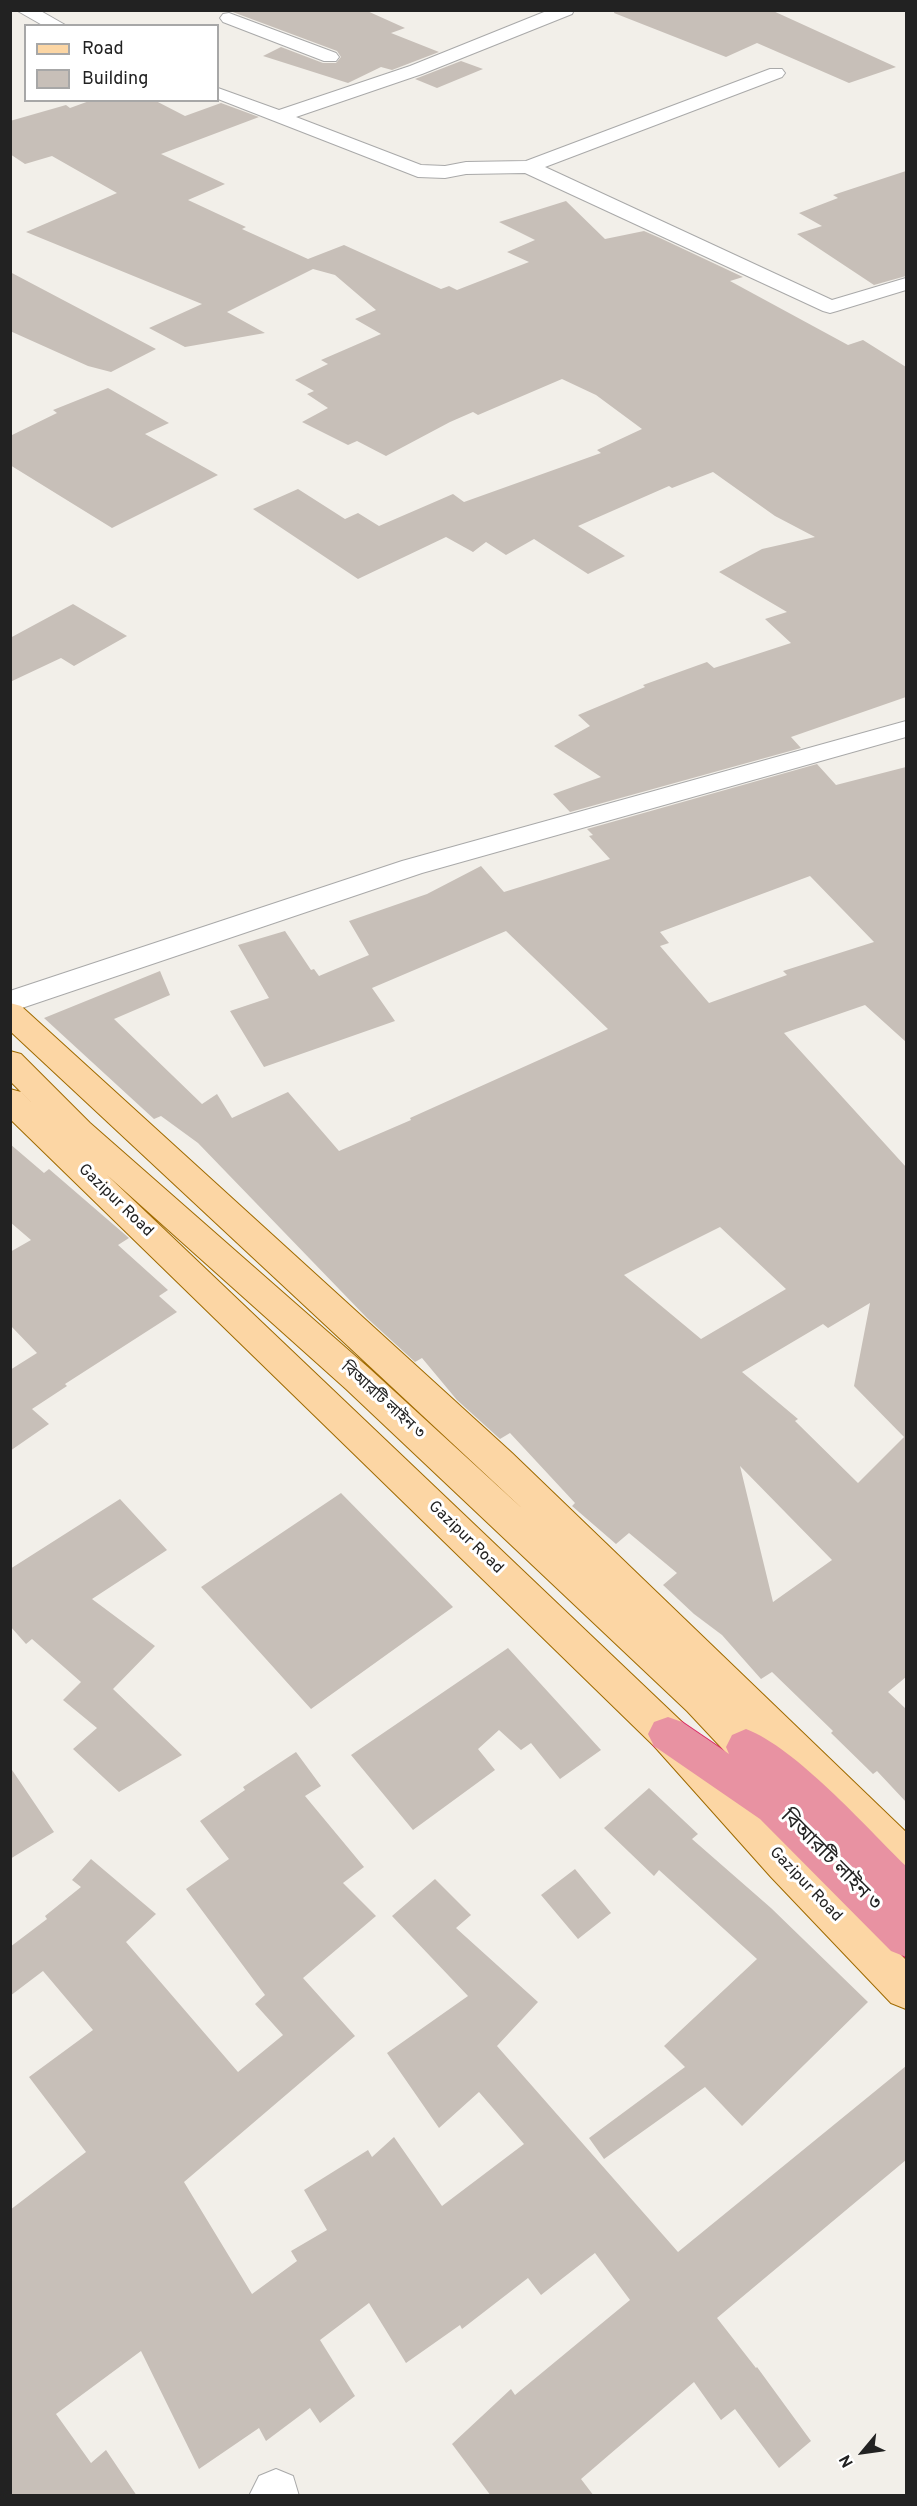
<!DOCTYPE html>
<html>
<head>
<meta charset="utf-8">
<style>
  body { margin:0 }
  #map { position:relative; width:917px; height:2506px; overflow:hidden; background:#f2efe9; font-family:Overpass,sans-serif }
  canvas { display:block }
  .frame { position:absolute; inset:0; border:12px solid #222; pointer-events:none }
  .legend { position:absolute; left:24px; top:24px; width:195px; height:78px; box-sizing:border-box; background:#fff; border:2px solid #a7a7a7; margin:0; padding:8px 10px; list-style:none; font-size:18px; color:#222 }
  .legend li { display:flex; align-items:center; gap:12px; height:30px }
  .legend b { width:30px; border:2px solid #a7a7a7 }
  .north { position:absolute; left:833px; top:2422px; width:60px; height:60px; -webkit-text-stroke:4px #fff; paint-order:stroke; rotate:241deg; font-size:16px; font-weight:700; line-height:24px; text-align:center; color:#222 }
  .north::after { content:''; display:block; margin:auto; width:21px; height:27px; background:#222; clip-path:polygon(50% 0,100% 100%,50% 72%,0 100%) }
</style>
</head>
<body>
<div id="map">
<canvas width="917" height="2506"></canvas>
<div class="frame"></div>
<ul class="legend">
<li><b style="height:8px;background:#fcd6a4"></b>Road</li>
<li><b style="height:16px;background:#c7bfb8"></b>Building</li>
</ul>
<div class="north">N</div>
</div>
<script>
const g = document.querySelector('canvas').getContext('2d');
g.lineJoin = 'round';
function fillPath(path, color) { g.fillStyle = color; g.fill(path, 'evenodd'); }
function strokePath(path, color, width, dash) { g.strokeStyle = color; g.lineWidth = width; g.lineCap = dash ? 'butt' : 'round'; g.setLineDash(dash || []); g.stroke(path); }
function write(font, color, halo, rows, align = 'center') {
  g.font = font + ' Overpass,"Noto Sans Bengali",sans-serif'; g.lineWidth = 6; g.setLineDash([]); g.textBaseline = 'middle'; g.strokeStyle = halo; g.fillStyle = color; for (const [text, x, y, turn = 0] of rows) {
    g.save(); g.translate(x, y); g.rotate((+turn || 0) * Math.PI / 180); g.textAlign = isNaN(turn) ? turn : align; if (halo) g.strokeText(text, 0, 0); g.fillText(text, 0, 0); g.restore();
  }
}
const building = new Path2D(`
  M 219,10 L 365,10 L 405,28 L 391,33 L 439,52 L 392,70 L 381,67 L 348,83 L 263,56 L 281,47 L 323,63 L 336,63 L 341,57 L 337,51 L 230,11 Z
  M 615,10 L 771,10 L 896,67 L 849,83 L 757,43 L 726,57 L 614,13 Z
  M 461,61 L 483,69 L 437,88 L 415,79 Z
  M 92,100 L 154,100 L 185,116 L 221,103 L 259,117 L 161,154 L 225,184 L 188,200 L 246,227 L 242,229 L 308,259 L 344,245 L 441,289 L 449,286 L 457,290 L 529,262 L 507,252 L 535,240 L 499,222 L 566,201 L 605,239 L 644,231 L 660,238 L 743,277 L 730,281 L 848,345 L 863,340 L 906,367 L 906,697 L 791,737 L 801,748 L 570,812 L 553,794 L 601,777 L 554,746 L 590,726 L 578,715 L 645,687 L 643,685 L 707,662 L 714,668 L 791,643 L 765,619 L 787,612 L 719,572 L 762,549 L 815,537 L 775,516 L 713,472 L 672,488 L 669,486 L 578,526 L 625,556 L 588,574 L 534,539 L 506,555 L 486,542 L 473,552 L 446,537 L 358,579 L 253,509 L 298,489 L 345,519 L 358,513 L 379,526 L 453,494 L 464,502 L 601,453 L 597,450 L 642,429 L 596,395 L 562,379 L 478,415 L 473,412 L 450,422 L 386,456 L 357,441 L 348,445 L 302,422 L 328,408 L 307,394 L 314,391 L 295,380 L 328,364 L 321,360 L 381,334 L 355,319 L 376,310 L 335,275 L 313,269 L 227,312 L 265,333 L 185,347 L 149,328 L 202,304 L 26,232 L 117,193 L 52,156 L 25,164 L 10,154 L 10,121 L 66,105 L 70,108 Z
  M 906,171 L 906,276 L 874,285 L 797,234 L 822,226 L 799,213 L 838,198 L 833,195 Z
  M 10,272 L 156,349 L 111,372 L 88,366 L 10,331 Z
  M 108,388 L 169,423 L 145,434 L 218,475 L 112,528 L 10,465 L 10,436 L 57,413 L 53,410 Z
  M 73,604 L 127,636 L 74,666 L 61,658 L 10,682 L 10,638 Z
  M 817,764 L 836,785 L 906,767 L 906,1042 L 865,1005 L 784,1033 L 906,1167 L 906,1677 L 888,1692 L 906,1709 L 906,1802 L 877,1771 L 873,1774 L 831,1733 L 833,1731 L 772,1672 L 761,1679 L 722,1635 L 694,1614 L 663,1585 L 677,1573 L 629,1533 L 616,1544 L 572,1506 L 575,1503 L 510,1433 L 500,1439 L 457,1400 L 422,1358 L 415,1362 L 367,1318 L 198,1143 L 161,1116 L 154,1119 L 44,1018 L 160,971 L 170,995 L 114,1019 L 202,1104 L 217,1094 L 232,1118 L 288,1092 L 339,1151 L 411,1120 L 410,1118 L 608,1029 L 506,931 L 372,988 L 395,1021 L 264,1067 L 230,1011 L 269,998 L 238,945 L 285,931 L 311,970 L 314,969 L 319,976 L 369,955 L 349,921 L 427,894 L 481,866 L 504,892 L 610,859 L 589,836 L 593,835 L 587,829 ZM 810,876 L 874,942 L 783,971 L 787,975 L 709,1003 L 660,946 L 669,943 L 660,932 ZM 720,1227 L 786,1289 L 701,1339 L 624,1275 ZM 870,1303 L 854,1386 L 904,1437 L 858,1483 L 795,1421 L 798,1419 L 742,1372 L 823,1324 L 828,1328 ZM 740,1466 L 832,1560 L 773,1602 Z
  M 10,1144 L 44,1173 L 49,1169 L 129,1238 L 118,1245 L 168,1290 L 159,1296 L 177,1312 L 65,1384 L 67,1386 L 32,1409 L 49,1424 L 10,1451 L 10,1370 L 37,1353 L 10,1325 L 10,1252 L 31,1240 L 10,1222 Z
  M 341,1493 L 453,1607 L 311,1709 L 201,1587 Z
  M 120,1499 L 167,1550 L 92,1599 L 155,1646 L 113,1689 L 182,1755 L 119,1792 L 73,1749 L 97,1728 L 63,1700 L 81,1682 L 32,1639 L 26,1644 L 10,1626 L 10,1569 Z
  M 508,1648 L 601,1750 L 560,1779 L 531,1743 L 521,1750 L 499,1730 L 478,1749 L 495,1770 L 413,1830 L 351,1755 Z
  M 296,1752 L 321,1786 L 305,1796 L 364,1867 L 343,1883 L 376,1916 L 303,1978 L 355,2036 L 184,2182 L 252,2294 L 297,2261 L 291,2251 L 327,2230 L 304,2190 L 368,2150 L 372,2157 L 394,2137 L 442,2206 L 524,2144 L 479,2092 L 439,2128 L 387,2053 L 468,1996 L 392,1916 L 435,1879 L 471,1915 L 456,1928 L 538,2002 L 497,2046 L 678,2252 L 906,2066 L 906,2160 L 717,2318 L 756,2368 L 757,2367 L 811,2441 L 779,2468 L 735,2409 L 721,2420 L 694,2382 L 581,2479 L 594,2496 L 491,2496 L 452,2444 L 511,2389 L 515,2395 L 630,2300 L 595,2253 L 541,2295 L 528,2278 L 462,2329 L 460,2325 L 406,2363 L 369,2303 L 320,2340 L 355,2396 L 320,2423 L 310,2408 L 266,2441 L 259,2428 L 199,2469 L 141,2351 L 56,2414 L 91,2463 L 106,2450 L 137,2496 L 10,2496 L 10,2210 L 86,2152 L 29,2077 L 93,2030 L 43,1971 L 10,1996 L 10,1947 L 47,1919 L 45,1916 L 81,1887 L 72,1880 L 91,1859 L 156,1914 L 126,1942 L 238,2072 L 283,2035 L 255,2004 L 265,1995 L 186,1889 L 229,1859 L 200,1821 L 245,1790 L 243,1787 Z
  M 10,1767 L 54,1832 L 10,1859 Z
  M 649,1788 L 698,1834 L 692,1839 L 771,1908 L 868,2002 L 742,2126 L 705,2087 L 604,2159 L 589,2138 L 685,2067 L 664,2046 L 757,1959 L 659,1870 L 654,1876 L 604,1828 Z
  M 575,1869 L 611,1913 L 578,1939 L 541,1895 Z`);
const minor = new Path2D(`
  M 16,10 L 39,10 L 67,26 L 44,26 Z
  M 549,10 L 574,10 L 572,14 L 422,74 L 296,117 L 421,165 L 445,166 L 466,162 L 526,161 L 770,69 L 782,69 L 785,73 L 782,77 L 545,167 L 832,300 L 906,278 L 906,290 L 837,311 L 830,313 L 823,311 L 525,173 L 466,174 L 445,178 L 418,177 L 218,99 L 218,88 L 279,110 L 410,66 Z
  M 229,13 L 336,53 L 339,57 L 336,61 L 324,61 L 223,22 L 220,18 L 223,14 Z
  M 906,721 L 906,737 L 422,873 L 10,1012 L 10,991 L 402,861 Z
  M 276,2469 L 293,2476 L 299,2496 L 249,2496 L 259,2476 Z`);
const major = new Path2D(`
  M 10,1003 L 21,1006 L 512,1453 L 906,1832 L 906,1878 L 892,1872 L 765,1748 L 760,1759 L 746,1765 L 732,1759 L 687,1711 L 346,1389 L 107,1175 L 682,1722 L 799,1851 L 906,1960 L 906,2009 L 891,2003 L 771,1877 L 654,1746 L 10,1119 L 10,1089 L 21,1092 L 31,1102 L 10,1081 L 10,1051 L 21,1054 L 90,1123 L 370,1369 L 525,1511 L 10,1031 Z`);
const highway = new Path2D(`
  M 668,1717 L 682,1722 L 729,1754 L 726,1747 L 732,1735 L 746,1729 C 796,1748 866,1827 906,1866 L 906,1957 L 891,1951 L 760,1819 L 654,1746 L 648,1734 L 654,1722 Z`);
const streetNames = [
  ["Gazipur Road",115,1201,44],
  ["বিআরটি লাইন ৩",382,1401,42],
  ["Gazipur Road",465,1538,44],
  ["Gazipur Road",805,1885,46]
];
const nearStreetnames = [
  ["বিআরটি লাইন ৩",830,1861,45]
];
fillPath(building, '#c7bfb8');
strokePath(minor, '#a9a9a9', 2);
strokePath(major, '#a06b00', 2);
strokePath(highway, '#dc2a67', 2);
fillPath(minor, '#fff');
fillPath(major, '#fcd6a4');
fillPath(highway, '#e892a2');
write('16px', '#222', '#fff', streetNames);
write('20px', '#222', '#fff', nearStreetnames);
</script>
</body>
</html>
